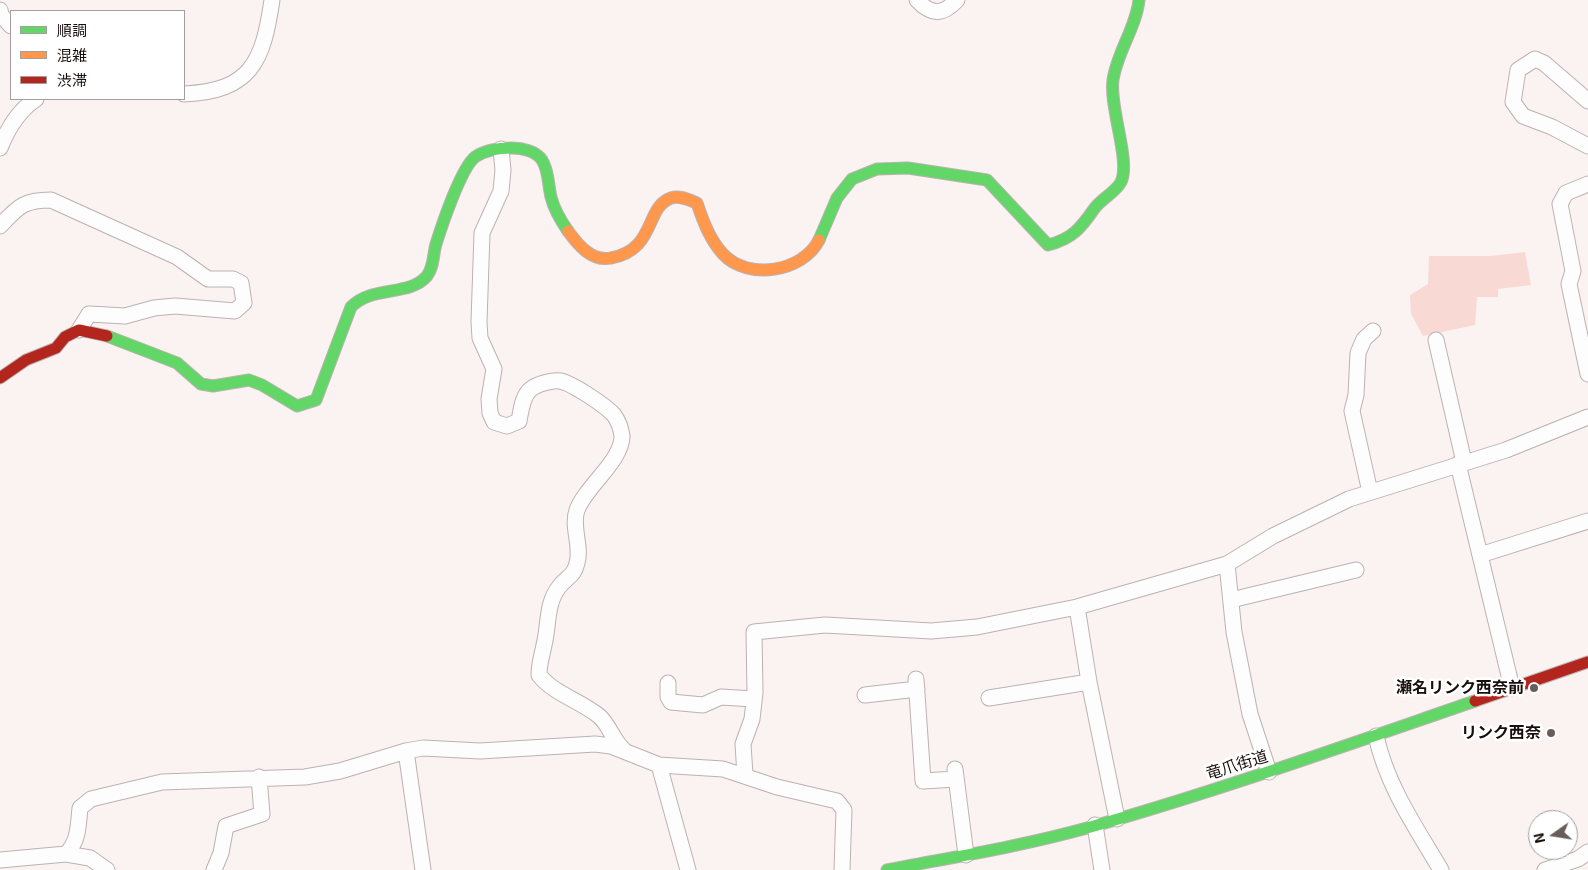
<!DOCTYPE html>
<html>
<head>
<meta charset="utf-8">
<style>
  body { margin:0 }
  #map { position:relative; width:1588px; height:870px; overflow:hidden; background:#faf3f2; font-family:"Exo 2","Noto Sans JP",sans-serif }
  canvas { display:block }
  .legend { position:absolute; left:10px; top:10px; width:175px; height:90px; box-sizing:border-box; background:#fff; border:1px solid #a39f9e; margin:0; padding:6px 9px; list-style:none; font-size:15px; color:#180e0c }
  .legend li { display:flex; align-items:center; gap:10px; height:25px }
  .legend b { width:25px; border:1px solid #a39f9e }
  .north { position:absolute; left:1528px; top:810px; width:50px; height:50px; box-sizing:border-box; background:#fff; border:1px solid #a39f9e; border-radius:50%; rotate:257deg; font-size:14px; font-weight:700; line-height:20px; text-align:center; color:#180e0c }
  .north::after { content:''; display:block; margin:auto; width:18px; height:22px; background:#675e5c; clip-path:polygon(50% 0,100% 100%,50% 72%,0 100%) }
</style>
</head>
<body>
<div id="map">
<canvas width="1588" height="870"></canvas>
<ul class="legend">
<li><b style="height:6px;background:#63d668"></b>順調</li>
<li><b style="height:6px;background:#ff974d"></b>混雑</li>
<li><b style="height:6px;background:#b3261e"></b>渋滞</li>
</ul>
<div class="north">N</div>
</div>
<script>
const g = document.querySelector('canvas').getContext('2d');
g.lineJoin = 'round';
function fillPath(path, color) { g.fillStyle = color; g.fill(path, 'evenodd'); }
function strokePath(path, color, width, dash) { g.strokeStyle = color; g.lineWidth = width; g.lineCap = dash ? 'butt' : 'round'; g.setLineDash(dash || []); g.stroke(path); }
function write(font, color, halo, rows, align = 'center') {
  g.font = font + ' "Exo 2","Noto Sans JP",sans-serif'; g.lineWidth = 5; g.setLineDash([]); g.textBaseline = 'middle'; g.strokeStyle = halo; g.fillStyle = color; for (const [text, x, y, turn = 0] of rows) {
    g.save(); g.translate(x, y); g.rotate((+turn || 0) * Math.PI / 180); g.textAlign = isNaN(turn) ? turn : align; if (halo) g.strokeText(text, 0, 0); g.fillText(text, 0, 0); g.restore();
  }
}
const green = new Path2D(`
  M 1525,252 L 1531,285 L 1498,289 L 1498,297 L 1477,297 L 1475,325 L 1423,336 L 1411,314 L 1410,295 L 1428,284 L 1429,256 L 1491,256 Z`);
const street = new Path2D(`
  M 917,0 C 931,15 942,16 957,0
  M 0,10 L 1,15 L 11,26
  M 184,94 C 251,91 263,62 272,0
  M 1588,101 L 1544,63 L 1535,59 L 1518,70 L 1513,102 L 1523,116 L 1552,127 L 1588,146
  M 0,148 C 8,128 18,111 36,99
  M 501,149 L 503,170 L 501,191 L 482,233 L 479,322 L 480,338 L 494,369 L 489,399 L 490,413 L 494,422 L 507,426 L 519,421 C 521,411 522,396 531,389 C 537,384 552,380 560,381 C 572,383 606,406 614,415 C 619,422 621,428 622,436 C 622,461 586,486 577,510 C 571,527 582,546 577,563 C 574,577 566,577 559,587 C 546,603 549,626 544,645 C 542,656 539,663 539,675 C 554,694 579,700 599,716 C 609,724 613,741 624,750
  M 1588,184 L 1566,193 L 1560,204 L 1573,271 L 1569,284 L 1588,374
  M 0,226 C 18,207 23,200 51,200 L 177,257 L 208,279 L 233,279 L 241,283 L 244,303 L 235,311 L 175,306 L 154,308 L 125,316 L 89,314 L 79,330
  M 1436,340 L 1464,462
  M 1458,464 L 1512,688
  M 1370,492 L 1352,411 L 1356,395 L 1358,353 L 1364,339 L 1373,331
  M 1480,555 L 1588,521
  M 1227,564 L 1234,632 L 1250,714 L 1269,772
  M 1231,600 L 1356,570
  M 916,679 L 923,781 L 956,779
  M 668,683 L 668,697 L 671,702 L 703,705 L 721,697 L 754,699
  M 865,695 L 917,689
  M 989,698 L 1089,682
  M 1376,736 C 1387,786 1415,826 1441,870
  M 406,751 L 423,870
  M 659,765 L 688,870
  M 955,769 L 966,855
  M 745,775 L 743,744 L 752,719 L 755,693 L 754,632 L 825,625 L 931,631 L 977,627 L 1077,607
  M 1117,819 L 1089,682 L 1077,607 L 1227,564 L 1273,536 L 1349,499 L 1506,450 L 1588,417
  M 1095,825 L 1102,870
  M 66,854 L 90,858 L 107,870
  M 0,860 L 66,854 C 79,841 78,826 80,808 L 91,799 L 162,782 L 305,777 L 340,771 L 406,751 L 423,748 L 480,751 L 595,744 L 611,746 L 659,765 L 723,769 L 777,787 L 837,801 L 844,810 L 842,870
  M 214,870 L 221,853 L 226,826 L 262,814 L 259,777
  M 1545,870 L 1578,859 L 1588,852`);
const fast = new Path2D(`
  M 819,240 L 837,198 L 852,179 L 877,169 L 908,168 L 987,180 L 1048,245 C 1072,239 1081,228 1094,209 C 1102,198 1115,193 1121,182 C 1131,161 1109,107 1113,80 C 1117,52 1136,28 1139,0
  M 107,336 L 177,363 L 201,384 L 213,386 L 249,380 L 262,385 L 297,406 L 316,400 L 351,307 C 372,285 409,297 427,276 C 434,267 433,254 436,244 C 442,225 461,168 475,157 C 485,150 500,148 512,148 C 522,148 536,151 542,160 C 549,171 548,185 551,197 C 554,209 561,221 568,231
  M 887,870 C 954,857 1022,846 1087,828 C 1218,791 1347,745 1475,701`);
const slow = new Path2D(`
  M 568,231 C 578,245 592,262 611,258 C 656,250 645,207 671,198 C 680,195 689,200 697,203 C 703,221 710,240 723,254 C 748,281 803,272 819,240`);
const jam = new Path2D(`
  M 0,378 L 26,360 L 56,348 L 65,337 L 79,330 L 107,336
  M 1475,701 L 1588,662`);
const markers = [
  [1534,688,5,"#675e5c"],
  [1551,733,5,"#675e5c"]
];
const poiNames = [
  ["瀬名リンク西奈前",1524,688],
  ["リンク西奈",1541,733]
];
const streetNames = [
  ["竜爪街道",1237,765,-17]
];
fillPath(green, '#f9d9d3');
strokePath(street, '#bbb2b1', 17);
strokePath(fast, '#bbb2b1', 13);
strokePath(slow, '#bbb2b1', 13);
strokePath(jam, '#bbb2b1', 13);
strokePath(street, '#fefdfd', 15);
strokePath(fast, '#63d668', 11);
strokePath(slow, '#ff974d', 11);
strokePath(jam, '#b3261e', 11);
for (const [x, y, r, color] of markers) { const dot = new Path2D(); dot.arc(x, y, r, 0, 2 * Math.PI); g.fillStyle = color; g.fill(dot); strokePath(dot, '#fff', 2); }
write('bold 16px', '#180e0c', '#fff', poiNames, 'right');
write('16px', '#180e0c', '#fff', streetNames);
</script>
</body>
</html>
